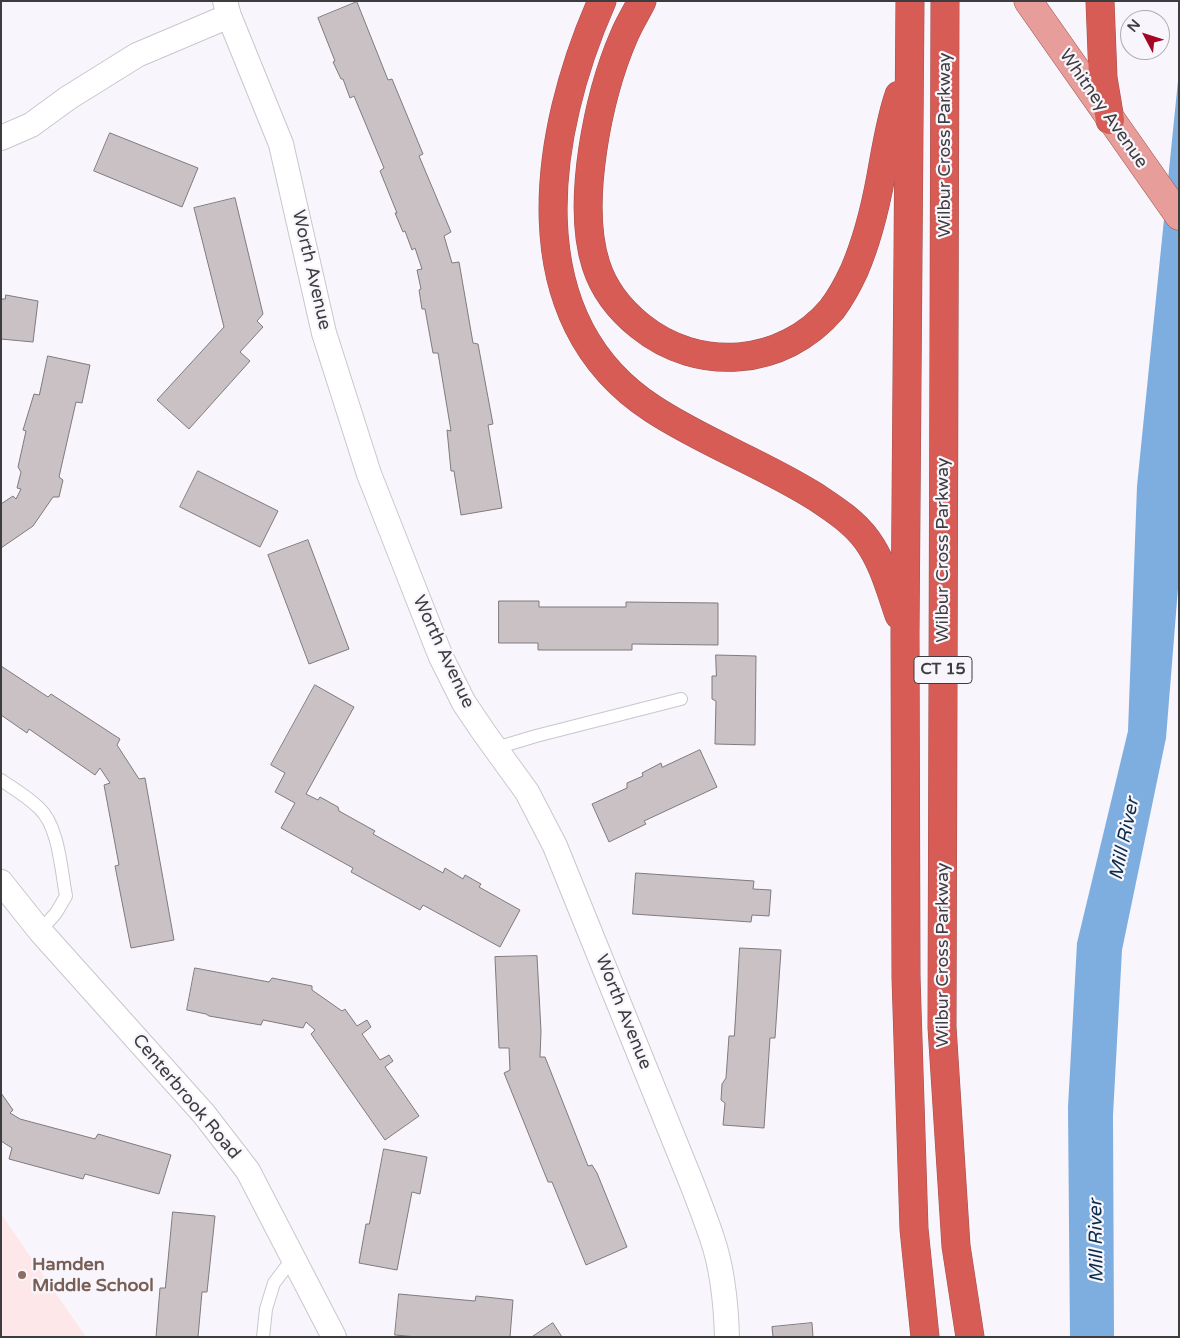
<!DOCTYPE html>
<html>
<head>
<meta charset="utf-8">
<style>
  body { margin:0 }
  #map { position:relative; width:1180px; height:1338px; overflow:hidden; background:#f8f6fc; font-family:"Varela Round",sans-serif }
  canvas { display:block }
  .frame { position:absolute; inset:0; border:2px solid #3d3c3e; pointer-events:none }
  .north { position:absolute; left:1120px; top:10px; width:50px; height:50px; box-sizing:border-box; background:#f8f6fc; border:1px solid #adacb0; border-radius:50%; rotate:310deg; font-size:14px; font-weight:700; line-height:20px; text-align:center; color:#3d3c3e }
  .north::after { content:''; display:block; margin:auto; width:18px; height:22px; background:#a30724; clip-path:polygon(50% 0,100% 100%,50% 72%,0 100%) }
</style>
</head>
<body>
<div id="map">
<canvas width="1180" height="1338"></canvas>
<div class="frame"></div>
<div class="north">N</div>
</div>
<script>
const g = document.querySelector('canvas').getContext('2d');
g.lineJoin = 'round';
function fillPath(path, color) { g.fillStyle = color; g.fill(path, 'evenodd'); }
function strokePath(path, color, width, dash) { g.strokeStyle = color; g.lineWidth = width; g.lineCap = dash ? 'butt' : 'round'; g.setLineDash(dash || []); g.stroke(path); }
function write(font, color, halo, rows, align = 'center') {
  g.font = font + ' "Varela Round",sans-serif'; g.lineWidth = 4.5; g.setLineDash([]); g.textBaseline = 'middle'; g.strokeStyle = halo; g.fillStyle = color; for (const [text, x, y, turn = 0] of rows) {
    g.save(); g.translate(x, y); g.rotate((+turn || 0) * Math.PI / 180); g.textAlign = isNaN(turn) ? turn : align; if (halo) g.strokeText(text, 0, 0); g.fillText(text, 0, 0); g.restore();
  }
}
const education = new Path2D(`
  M 1,1214 L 86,1337 L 1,1337 Z`);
const water = new Path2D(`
  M 1179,71 L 1179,576 L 1166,738 L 1122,950 L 1113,1115 L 1114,1337 L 1070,1337 L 1068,1107 L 1077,943 L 1128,731 L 1137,486 Z`);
const building = new Path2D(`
  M 357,2 L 388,80 L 392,79 L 423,154 L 419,156 L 451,232 L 444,236 L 452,263 L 459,262 L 473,343 L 478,344 L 493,424 L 488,425 L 502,508 L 461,515 L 454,471 L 451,471 L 447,430 L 451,431 L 438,353 L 433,353 L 425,309 L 422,309 L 419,290 L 421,289 L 417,270 L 422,269 L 415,248 L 412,250 L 405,231 L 403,232 L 395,213 L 397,213 L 380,171 L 384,168 L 354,96 L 350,98 L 343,79 L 341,79 L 333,62 L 335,61 L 318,18 Z
  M 110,133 L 198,168 L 182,207 L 94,171 Z
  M 235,198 L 263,314 L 257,321 L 263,327 L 240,352 L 250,361 L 189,429 L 157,400 L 224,327 L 194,208 Z
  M 6,295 L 38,301 L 33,342 L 1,339 L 1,299 L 5,299 Z
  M 48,356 L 90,365 L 82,403 L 76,402 L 59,477 L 63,480 L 59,497 L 53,497 L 33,526 L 1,548 L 1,504 L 13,496 L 16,499 L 21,489 L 17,488 L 21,472 L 18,467 L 26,431 L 23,430 L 34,394 L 39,395 Z
  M 198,471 L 278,511 L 260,547 L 180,507 Z
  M 308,540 L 349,649 L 309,664 L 268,555 Z
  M 499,601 L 539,601 L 539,607 L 626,607 L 626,602 L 718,603 L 718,645 L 632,644 L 632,650 L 538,650 L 538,643 L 499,643 Z
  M 716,655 L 756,656 L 755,745 L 715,744 L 716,701 L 712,699 L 712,676 L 716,676 Z
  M 1,666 L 48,697 L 51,694 L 120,739 L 117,745 L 139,779 L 145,778 L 174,940 L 131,948 L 115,866 L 119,865 L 104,785 L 110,783 L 100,768 L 95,775 L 29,729 L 27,733 L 1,715 Z
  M 315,685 L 354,707 L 306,794 L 318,800 L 320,797 L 338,807 L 339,811 L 375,831 L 373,834 L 443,873 L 445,868 L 463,879 L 465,875 L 481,884 L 479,887 L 520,910 L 500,947 L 423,905 L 420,910 L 351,872 L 353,868 L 281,828 L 295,803 L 275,792 L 285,773 L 271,765 Z
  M 700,750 L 717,787 L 644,821 L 646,824 L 609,842 L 592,804 L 627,788 L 627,783 L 643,776 L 642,773 L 661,763 L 662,767 Z
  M 636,873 L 754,881 L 753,889 L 771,890 L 769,916 L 752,915 L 751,922 L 633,914 Z
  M 740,948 L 781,950 L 775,1038 L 770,1038 L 764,1128 L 723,1125 L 725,1103 L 721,1100 L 722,1084 L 726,1078 L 729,1036 L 734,1036 Z
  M 537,956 L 541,1031 L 540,1057 L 545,1057 L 588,1166 L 592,1165 L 597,1173 L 627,1247 L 586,1265 L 552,1182 L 548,1182 L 504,1073 L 510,1070 L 509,1048 L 499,1048 L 495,957 Z
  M 195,968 L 269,982 L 272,978 L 312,986 L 312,990 L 342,1011 L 345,1009 L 357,1026 L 367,1020 L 371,1027 L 362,1034 L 380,1060 L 389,1055 L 393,1061 L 385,1067 L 419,1116 L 385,1140 L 311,1034 L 315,1030 L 306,1022 L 303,1028 L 263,1020 L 261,1025 L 209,1016 L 206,1014 L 187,1010 Z
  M 1,1093 L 13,1110 L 10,1113 L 20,1119 L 95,1139 L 98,1134 L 171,1155 L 159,1194 L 85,1174 L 83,1179 L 9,1159 L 12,1148 L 1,1141 Z
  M 384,1149 L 427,1157 L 420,1194 L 412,1192 L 397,1270 L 359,1263 L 366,1224 L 369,1224 Z
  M 173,1212 L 215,1216 L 207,1292 L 202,1292 L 198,1337 L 156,1337 L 160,1288 L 165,1288 Z
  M 399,1294 L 475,1301 L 476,1296 L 513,1300 L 510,1337 L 417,1337 L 395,1335 Z
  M 553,1323 L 562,1337 L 532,1337 Z
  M 812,1323 L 813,1337 L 773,1337 L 772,1327 Z`);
const service = new Path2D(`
  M 496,748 L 536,736 L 681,699
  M 1,780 C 14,789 28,797 39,808 C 59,826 61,870 66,896 L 56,913 L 40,931
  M 263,1337 L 266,1309 L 274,1283 L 293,1258`);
const minor = new Path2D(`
  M 225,1 L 229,16 L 281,144 L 324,333 L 369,474 L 441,657 L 464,703 L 485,734 L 527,792 L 555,846 L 692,1184 C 699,1202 706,1220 712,1238 C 723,1270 726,1303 727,1337
  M 1,138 L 31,125 L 68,98 L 137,55 L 229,16
  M 1,882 L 40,931 L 204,1114 L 248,1171 L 334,1337`);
const primary = new Path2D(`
  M 1028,1 L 1179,216`);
const motorway = new Path2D(`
  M 602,1 C 544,132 513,318 653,409 C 705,443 764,464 816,497 C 834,509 854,522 867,540 C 883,562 890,589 899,615
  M 642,1 C 636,13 629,24 624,36 C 598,96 576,203 596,265 C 604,290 620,310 640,326 C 698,373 783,367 832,309 C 841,297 848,284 854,271 C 867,241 875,209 881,176 C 886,149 890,121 899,95
  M 910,1 L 905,633 L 906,977 L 914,1229 L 925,1337
  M 945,1 L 942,1027 L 956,1246 L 970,1337
  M 1100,1 L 1103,78 L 1110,120`);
const markers = [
  [22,1275,5,"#8d6e63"]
];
const shields = [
  [943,670,58]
];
const shieldNames = [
  ["CT 15",943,670]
];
const streetNames = [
  ["Whitney Avenue",1103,109,55],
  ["Wilbur Cross Parkway",945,145,-90],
  ["Worth Avenue",311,270,77],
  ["Wilbur Cross Parkway",943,550,-90],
  ["Worth Avenue",443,652,65],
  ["Wilbur Cross Parkway",943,955,-90],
  ["Worth Avenue",623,1012,68],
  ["Centerbrook Road",186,1097,50]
];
const educationNames = [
  ["Hamden",32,1265],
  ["Middle School",32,1286]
];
const waterNames = [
  ["Mill River",1125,839,-78],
  ["Mill River",1097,1241,-91]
];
fillPath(education, '#fde7e9');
fillPath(water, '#7eade0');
fillPath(building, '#c9c1c3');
strokePath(building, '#807a7c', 1);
strokePath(service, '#c9c6cc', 14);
strokePath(minor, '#c9c6cc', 26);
strokePath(primary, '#a1514d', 29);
strokePath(motorway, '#a1514d', 29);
strokePath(service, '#fff', 12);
strokePath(minor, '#fff', 24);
strokePath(primary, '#e79d99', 28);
strokePath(motorway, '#d75c55', 28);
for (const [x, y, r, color] of markers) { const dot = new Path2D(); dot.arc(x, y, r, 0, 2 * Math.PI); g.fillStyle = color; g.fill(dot); strokePath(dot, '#f8f6fc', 2); }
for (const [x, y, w] of shields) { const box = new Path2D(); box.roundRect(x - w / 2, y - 13.5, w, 27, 4); g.fillStyle = '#f8f6fc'; g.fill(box); strokePath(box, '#3d3c3e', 1); }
write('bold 16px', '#3d3c3e', null, shieldNames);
write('18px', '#3d3c3e', '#f8f6fc', streetNames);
write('bold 18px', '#785e54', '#f8f6fc', educationNames, 'left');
write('italic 19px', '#092c4d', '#f8f6fc', waterNames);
</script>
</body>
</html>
